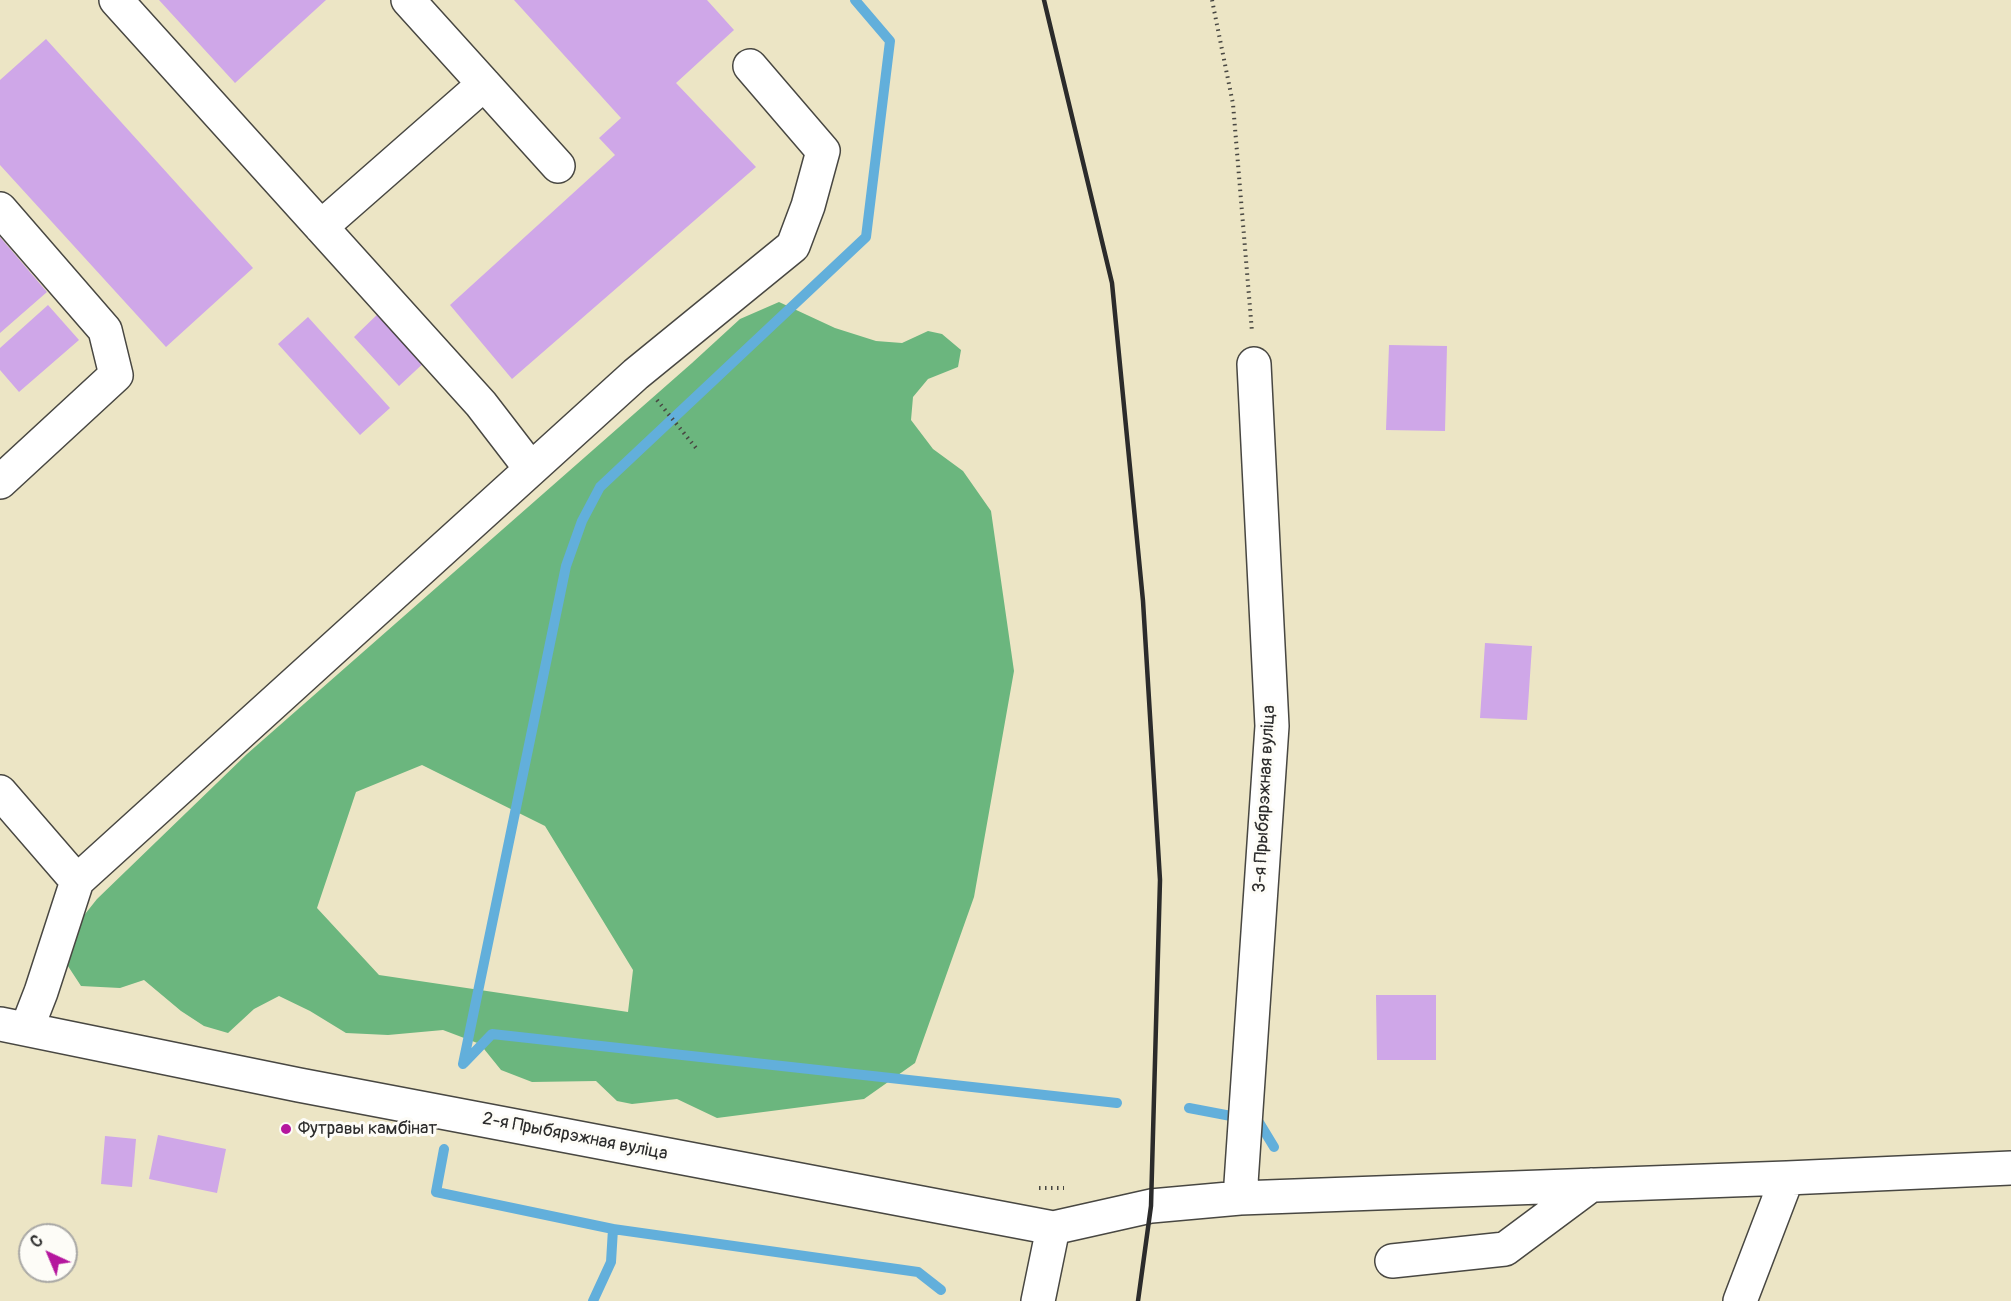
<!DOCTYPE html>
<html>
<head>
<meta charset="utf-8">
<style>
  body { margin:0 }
  #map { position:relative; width:2011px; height:1301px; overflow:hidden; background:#ece5c5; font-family:Pangolin,sans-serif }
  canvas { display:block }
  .north { position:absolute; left:18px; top:1223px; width:60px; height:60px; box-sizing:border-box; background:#fdfcf7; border:2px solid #a9a8a5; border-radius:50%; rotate:316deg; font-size:16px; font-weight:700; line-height:24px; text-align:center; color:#2b2b2b }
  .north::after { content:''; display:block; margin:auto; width:21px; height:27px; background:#b5179e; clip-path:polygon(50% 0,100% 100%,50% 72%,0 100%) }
</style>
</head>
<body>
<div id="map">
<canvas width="2011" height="1301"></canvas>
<div class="north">С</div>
</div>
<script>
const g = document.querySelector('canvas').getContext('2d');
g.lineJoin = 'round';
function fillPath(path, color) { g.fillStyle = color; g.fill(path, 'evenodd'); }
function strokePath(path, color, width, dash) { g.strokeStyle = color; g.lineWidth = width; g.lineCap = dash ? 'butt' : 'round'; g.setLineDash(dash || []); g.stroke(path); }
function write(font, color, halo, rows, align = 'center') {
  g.font = font + ' Pangolin,sans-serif'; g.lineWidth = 6; g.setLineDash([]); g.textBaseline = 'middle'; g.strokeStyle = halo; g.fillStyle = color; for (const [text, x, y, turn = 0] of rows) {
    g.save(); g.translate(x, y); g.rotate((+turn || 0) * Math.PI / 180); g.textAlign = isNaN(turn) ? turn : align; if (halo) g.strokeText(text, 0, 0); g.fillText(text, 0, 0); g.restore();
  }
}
const forest = new Path2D(`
  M 779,302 L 835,328 L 876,341 L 902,343 L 928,331 L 942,334 L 961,350 L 958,367 L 928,379 L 913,397 L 911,420 L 933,449 L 963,471 L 991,511 L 1014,671 L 974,897 L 915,1063 L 864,1099 L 717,1118 L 677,1099 L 632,1104 L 617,1101 L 596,1081 L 532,1082 L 501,1070 L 480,1044 L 443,1030 L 388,1035 L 346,1033 L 310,1011 L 279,996 L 254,1009 L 228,1033 L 204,1026 L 181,1011 L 144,980 L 120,988 L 81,986 L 64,960 L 66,938 L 97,899 L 247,754 L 692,363 L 740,319 ZM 422,765 L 545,826 L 633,970 L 628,1012 L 379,975 L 317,908 L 356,792 Z`);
const stream = new Path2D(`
  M 464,1063 L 492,1034 L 1117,1103
  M 463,1064 L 566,566 L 582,521 L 600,487 L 866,237 L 890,41 L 855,0
  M 1189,1108 L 1231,1116
  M 1257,1119 L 1274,1147
  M 444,1149 L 436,1192 L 613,1229 L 611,1262 L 593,1301
  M 613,1229 L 918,1272 L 941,1290`);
const building = new Path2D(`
  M 159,0 L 326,0 L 235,83 Z
  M 514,0 L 707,0 L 734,30 L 676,83 L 756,167 L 512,379 L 450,305 L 615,155 L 599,138 L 621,118 Z
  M 46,39 L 253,268 L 166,347 L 0,165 L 0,80 Z
  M 0,237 L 47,292 L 0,333 Z
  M 48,305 L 79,340 L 19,392 L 0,370 L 0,348 Z
  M 382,310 L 428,359 L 399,386 L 354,337 Z
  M 308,317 L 390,408 L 360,435 L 278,344 Z
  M 1389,345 L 1447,346 L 1445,431 L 1386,430 Z
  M 1485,643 L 1532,646 L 1527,720 L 1480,718 Z
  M 1376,995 L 1436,995 L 1436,1060 L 1377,1060 Z
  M 158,1135 L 226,1149 L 217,1193 L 149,1179 Z
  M 105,1136 L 136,1139 L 132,1187 L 101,1184 Z`);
const path = new Path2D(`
  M 1212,0 L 1233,104 L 1252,332
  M 657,400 L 696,448
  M 1039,1188 L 1064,1188`);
const minor = new Path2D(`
  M 116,0 L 481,404 L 531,469
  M 484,84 L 558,166
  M 0,209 L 105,330 L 116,375 L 0,482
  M 321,227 L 484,84 L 408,0
  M 0,792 L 77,881
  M 0,1024 L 299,1085 L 1053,1228 L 1151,1206 L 1240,1198 L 1787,1178 L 2011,1168
  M 27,1028 L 41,992 L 77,881 L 636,374 L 793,246 L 808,206 L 823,151 L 750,66
  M 1240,1198 L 1272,726 L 1254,364
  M 1392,1261 L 1505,1249 L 1591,1185
  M 1038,1301 L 1053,1228
  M 1740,1301 L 1787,1178`);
const rail = new Path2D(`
  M 1044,0 L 1112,283 L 1143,601 L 1160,880 L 1151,1206 L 1138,1301`);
const markers = [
  [286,1129,6,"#b5179e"]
];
const streetNames = [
  ["3-я Прыбярэжная вуліца",1265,799,-87],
  ["2-я Прыбярэжная вуліца",575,1137,11]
];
const poiNames = [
  ["Футравы камбінат",298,1129]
];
fillPath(forest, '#6bb67e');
strokePath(stream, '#62afdb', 10);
fillPath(building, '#cfa7e8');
strokePath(minor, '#484742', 36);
strokePath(path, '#484742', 4, [1.5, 4.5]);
strokePath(minor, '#fff', 33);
strokePath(rail, '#2b2b2b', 4.5);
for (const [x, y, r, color] of markers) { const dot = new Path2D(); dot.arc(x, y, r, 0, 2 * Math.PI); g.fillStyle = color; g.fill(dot); strokePath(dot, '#fdfcf7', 2); }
write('18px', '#2b2b2b', '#fdfcf7', streetNames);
write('18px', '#2b2b2b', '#fdfcf7', poiNames, 'left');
</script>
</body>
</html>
